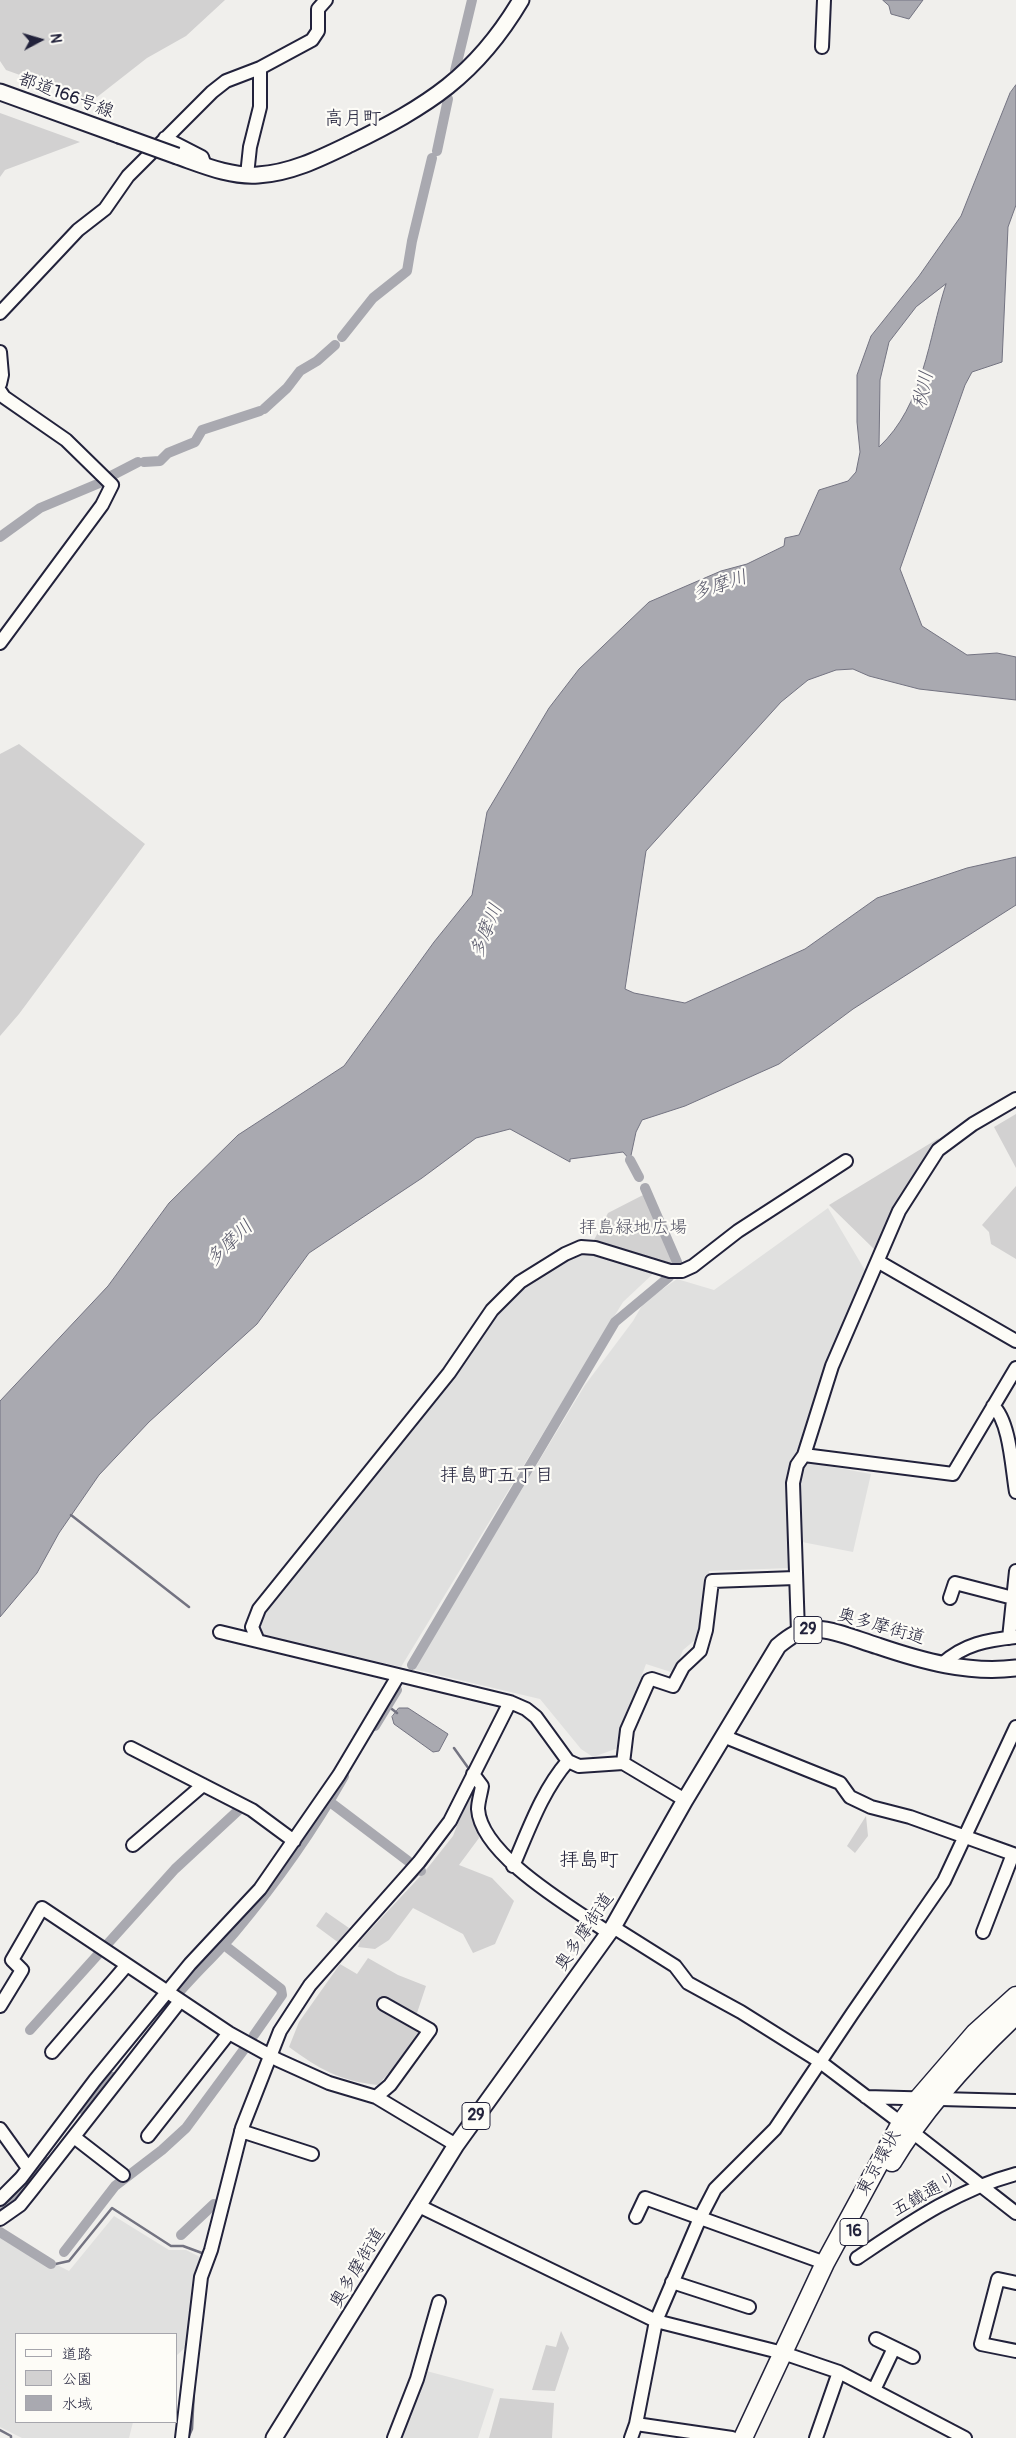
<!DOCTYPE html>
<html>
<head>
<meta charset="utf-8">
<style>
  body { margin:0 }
  #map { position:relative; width:1016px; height:2438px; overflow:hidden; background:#f0efec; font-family:Pangolin,"Klee One",sans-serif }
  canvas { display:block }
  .legend { position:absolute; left:15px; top:2333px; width:162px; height:90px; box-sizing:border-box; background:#fdfcf7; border:1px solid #a5a5ac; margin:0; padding:6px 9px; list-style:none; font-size:15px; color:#22223b }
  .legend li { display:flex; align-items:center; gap:10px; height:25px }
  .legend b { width:25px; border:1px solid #a5a5ac }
  .north { position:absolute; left:15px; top:15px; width:50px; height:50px; -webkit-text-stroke:4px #fdfcf7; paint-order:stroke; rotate:84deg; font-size:14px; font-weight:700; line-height:20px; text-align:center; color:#22223b }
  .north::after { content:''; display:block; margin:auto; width:18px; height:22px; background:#22223b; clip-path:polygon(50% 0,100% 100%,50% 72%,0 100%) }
</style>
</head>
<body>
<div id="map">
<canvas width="1016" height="2438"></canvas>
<ul class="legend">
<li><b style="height:6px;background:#fdfcf7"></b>道路</li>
<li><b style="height:14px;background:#d2d1d1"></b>公園</li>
<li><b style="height:14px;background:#a9a9b0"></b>水域</li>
</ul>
<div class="north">N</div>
</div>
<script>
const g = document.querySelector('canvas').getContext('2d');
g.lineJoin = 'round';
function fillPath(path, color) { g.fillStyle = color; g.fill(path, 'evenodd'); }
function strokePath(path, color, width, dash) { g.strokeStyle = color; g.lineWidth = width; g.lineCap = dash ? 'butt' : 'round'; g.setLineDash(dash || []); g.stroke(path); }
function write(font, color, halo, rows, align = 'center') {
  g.font = font + ' Pangolin,"Klee One",sans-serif'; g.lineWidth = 4.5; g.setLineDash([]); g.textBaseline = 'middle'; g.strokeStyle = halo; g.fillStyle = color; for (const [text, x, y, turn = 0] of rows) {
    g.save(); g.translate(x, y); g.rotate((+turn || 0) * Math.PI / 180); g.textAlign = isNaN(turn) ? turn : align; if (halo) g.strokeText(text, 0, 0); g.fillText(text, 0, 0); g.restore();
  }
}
const built = new Path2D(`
  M 828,1208 L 866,1272 L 795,1456 L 791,1568 L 709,1571 L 703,1627 L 695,1640 L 683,1650 L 674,1673 L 646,1664 L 624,1724 L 621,1747 L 593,1757 L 581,1749 L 540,1699 L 413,1669 L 585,1385 L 633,1321 L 644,1302 L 677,1279 L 714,1290 Z
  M 593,1253 L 655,1272 L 623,1302 L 401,1667 L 263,1636 L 260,1622 L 265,1612 L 488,1324 L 520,1289 L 574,1255 Z
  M 807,1462 L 871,1474 L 853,1552 L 802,1542 L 797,1485 L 802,1465 Z
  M 114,2216 L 169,2250 L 186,2250 L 202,2258 L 188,2345 L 176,2356 L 176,2334 L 16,2334 L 16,2422 L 133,2422 L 129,2438 L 22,2438 L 0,2427 L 0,2236 L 69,2271 Z
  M 419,2369 L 494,2389 L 478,2438 L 400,2438 Z`);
const green = new Path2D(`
  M 0,0 L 225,0 L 186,36 L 147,58 L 92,101 L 6,70 L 0,61 Z
  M 0,113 L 80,142 L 5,170 L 0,177 Z
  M 19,744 L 145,844 L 19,1014 L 0,1036 L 0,754 Z
  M 1016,1114 L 1016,1168 L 994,1127 Z
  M 939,1138 L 899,1196 L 875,1250 L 829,1205 Z
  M 1016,1186 L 1016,1259 L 991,1244 L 989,1232 L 982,1225 Z
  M 645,1194 L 673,1264 L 662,1263 L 594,1240 L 608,1213 Z
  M 475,1794 L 479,1838 L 459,1865 L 492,1878 L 514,1901 L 495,1944 L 473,1953 L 463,1934 L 413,1908 L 389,1940 L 375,1949 L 358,1947 L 360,1941 L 426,1870 L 453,1836 L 468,1796 Z
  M 866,1816 L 868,1836 L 855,1853 L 847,1846 Z
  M 326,1912 L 349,1928 L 339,1943 L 316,1926 Z
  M 368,1958 L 398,1975 L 426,1986 L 416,2016 L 423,2025 L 395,2066 L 378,2085 C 340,2081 319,2069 289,2047 L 299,2022 L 340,1964 L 357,1974 Z
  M 561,2331 L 569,2348 L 555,2391 L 532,2390 L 546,2345 L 556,2347 Z
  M 500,2398 L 554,2403 L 552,2438 L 489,2438 Z`);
const water = new Path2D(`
  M 883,0 L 923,0 L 909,19 L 891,14 L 889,6 Z
  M 1016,85 L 1016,205 L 1008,227 L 1002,362 L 972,372 L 965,385 L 900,569 L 922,626 L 967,655 L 997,653 L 1016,657 L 1016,700 L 919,689 L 869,676 L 853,669 L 836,670 L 808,680 L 781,702 L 646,851 L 625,989 L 634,993 L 685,1003 L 805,949 L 877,898 L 967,868 L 1016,857 L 1016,905 L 853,1009 L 779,1064 L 685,1106 L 642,1120 L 636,1132 L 630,1160 L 623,1152 L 570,1159 L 570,1162 L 510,1129 L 476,1138 L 422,1178 L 309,1253 L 257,1324 L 149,1422 L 99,1475 L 59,1533 L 37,1573 L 0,1617 L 0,1401 L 108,1286 L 169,1203 L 238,1135 L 344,1066 L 434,942 L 472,895 L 487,812 L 549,708 L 579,669 L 649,602 L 721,571 L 747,564 L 784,546 L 785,538 L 799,535 L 819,490 L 848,481 L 856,472 L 860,452 L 857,422 L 857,375 L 871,336 L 919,276 L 961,216 L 1010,93 ZM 946,284 C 928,339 924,405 879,447 L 880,380 L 889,342 L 916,307 Z
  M 399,1708 L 408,1708 L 448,1734 L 439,1751 L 433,1752 L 394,1724 L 392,1717 Z`);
const stream = new Path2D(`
  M 71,1515 L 189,1607
  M 388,1706 L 397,1713
  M 454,1748 L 469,1769
  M 388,1906 L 421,1871 L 457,1822
  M 312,1993 L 326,1976
  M 51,2265 L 69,2261 L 112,2208 L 171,2246 L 183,2246 L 202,2253
  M 0,2430 L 11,2436 L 11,2438
  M 188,2438 L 192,2429 L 194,2389`);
const canal = new Path2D(`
  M 455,71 L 472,0
  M 437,151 L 448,99
  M 342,337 L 373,298 L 407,271 L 412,241 L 432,158
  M 264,409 L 287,388 L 300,371 L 317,361 L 335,345
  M 144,462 L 160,461 L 168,453 L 195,442 L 202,430 L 260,411
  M 109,477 L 138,462
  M 0,537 L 40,508 L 102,482
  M 630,1160 L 639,1177
  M 645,1188 L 677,1262
  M 412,1665 L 615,1322 L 669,1277
  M 375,1726 L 397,1690
  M 330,1802 L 408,1861
  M 420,1870 L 421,1871
  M 228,1948 L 281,1989 L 282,1995 L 254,2035
  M 171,2002 C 191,1977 215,1956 235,1932 C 276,1883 313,1831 344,1776
  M 30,2030 L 175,1869 L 243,1806
  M 85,2112 L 113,2077
  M 0,2212 L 47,2162
  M 0,2232 L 51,2264
  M 181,2235 L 214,2204
  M 64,2252 L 115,2186 L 162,2150 L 186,2128 L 248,2044`);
const minor = new Path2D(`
  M 822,47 L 824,0
  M 165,138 L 202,157 L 205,166
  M 247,175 L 250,147 L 260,107 L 260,68
  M 0,313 L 78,230 L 105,209 L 128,176 L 212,92 L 226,81 L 260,68 L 312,40 L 318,31 L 318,9 L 326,0
  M 0,352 L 2,375 L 0,384
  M 0,391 L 4,397 L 66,440 L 112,485 L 102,505 L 0,643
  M 879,1262 L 1016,1341
  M 993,1406 C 1010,1421 1012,1469 1016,1492
  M 804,1455 L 953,1474 L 1016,1368
  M 950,1598 L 955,1583 L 1013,1598
  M 220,1632 L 510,1702 L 526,1709 L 536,1717 L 568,1761 L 579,1766 L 623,1763 L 685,1800
  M 798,1632 L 793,1483 L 797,1465 L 804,1455 L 832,1366 L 899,1211 L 938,1150 L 973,1124 L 1016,1099
  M 1009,1638 L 1016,1571
  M 258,1641 L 252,1627 L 259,1609 L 449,1373 L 492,1310 L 520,1282 L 565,1254 L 581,1247 L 595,1248 L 670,1271 L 682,1271 L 693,1266 L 738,1231 L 846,1161
  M 942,1664 C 964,1644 987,1640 1016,1637
  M 723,1736 L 840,1783 L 850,1797 L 871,1807 L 910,1817 L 1016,1855
  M 131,1748 L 252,1810 L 294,1841
  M 623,1763 L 627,1730 L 649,1680 L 652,1679 L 673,1686 L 683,1667 L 700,1651 L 706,1630 L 712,1581 L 795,1578
  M 473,1774 L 482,1786 C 481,1793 478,1802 478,1809 C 481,1856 573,1908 609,1933
  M 133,1845 L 203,1785
  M 513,1866 C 529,1829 542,1791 568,1761
  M 613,1927 L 675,1966 L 688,1983 L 741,2012 L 819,2061 L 901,2123
  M 983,1932 L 1013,1854
  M 0,2006 L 22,1970 L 12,1960 L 42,1908 L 229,2033 L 278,2060 L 329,2083 L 376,2097 L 456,2145
  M 52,2052 L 126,1966
  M 376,2097 L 390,2085 L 430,2030 L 384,2004
  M 866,2097 L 1016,2101
  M 0,2129 L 28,2168
  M 241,2131 L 312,2154
  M 911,2131 L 1016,2213
  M 148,2136 L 229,2033
  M 74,2137 L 123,2175
  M 0,2199 L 21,2178 L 95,2080 L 190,1964 L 260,1889 L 339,1775 L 398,1676
  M 417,2205 L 656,2321 L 783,2353 L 839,2372 L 965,2438
  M 636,2217 L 645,2198 L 825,2263
  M 0,2219 L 20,2205 L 32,2190 L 180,2001
  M 857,2258 C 908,2224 956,2190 1016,2174
  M 672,2282 L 749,2307
  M 1016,2283 L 998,2279 L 981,2344 L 1016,2351
  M 876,2339 L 913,2357
  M 874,2390 L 894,2348
  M 636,2424 L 732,2438
  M 182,2438 L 201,2277 L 211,2250 L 242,2128 L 280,2031 L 310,1985 L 419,1862 L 450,1821 L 510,1702
  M 394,2438 L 417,2379 L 439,2302
  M 631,2438 L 636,2424 L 656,2321 L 700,2218 L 715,2189 L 775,2129 L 852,2014 L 944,1881 L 1016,1727
  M 816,2438 L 839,2372`);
const major = new Path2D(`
  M 0,92 L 119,135
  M 177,156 C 203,165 230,177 258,175 C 291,173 321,158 350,144 C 428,106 476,76 521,0
  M 274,2438 L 456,2145 L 613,1927 L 685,1800 L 778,1646 C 790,1636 800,1629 816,1629 C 836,1630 858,1640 878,1646 C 922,1661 969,1674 1016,1668`);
const highway = new Path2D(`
  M 892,2162 C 926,2106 969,2059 1016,2015
  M 743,2438 L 825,2263 L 901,2123 L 918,2099 L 975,2033 L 1016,1996`);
const majorBridge = new Path2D(`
  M 119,135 L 177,156`);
const shields = [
  [808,1630,28],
  [476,2116,28],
  [854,2232,28]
];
const shieldNames = [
  ["29",808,1630],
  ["29",476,2116],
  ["16",854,2232]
];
const streetNames = [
  ["都道166号線",66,96,20],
  ["奥多摩街道",881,1627,16],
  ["奥多摩街道",585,1932,-56],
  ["東京環状",879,2163,-61],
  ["五鐵通り",925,2195,-29],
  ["奥多摩街道",358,2268,-59]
];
const parkNames = [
  ["拝島緑地広場",633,1228]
];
const neighbourhoodNames = [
  ["高月町",353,119],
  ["拝島町五丁目",497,1476]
];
const waterNames = [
  ["秋川",924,390,-78],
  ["多摩川",720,586,-18],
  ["多摩川",487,931,-68],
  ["多摩川",230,1244,-44]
];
const quarterNames = [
  ["拝島町",589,1861]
];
fillPath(built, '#e0e0df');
fillPath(green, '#d2d1d1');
fillPath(water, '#a9a9b0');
strokePath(water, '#737381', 1);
strokePath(stream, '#737381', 2.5);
strokePath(canal, '#a9a9b0', 10);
strokePath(minor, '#22223b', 16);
strokePath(major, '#22223b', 19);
strokePath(highway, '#22223b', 21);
strokePath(minor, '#fdfcf7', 12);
strokePath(major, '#fdfcf7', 15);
strokePath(highway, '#fdfcf7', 18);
strokePath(majorBridge, '#22223b', 19, []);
strokePath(majorBridge, '#fdfcf7', 15);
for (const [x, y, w] of shields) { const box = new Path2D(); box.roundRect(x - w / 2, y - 13.5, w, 27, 4); g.fillStyle = '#fdfcf7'; g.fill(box); strokePath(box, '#22223b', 1); }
write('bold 16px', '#22223b', null, shieldNames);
write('18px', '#22223b', '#fdfcf7', streetNames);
write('18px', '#575768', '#fdfcf7', parkNames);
write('19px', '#22223b', '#fdfcf7', neighbourhoodNames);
write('italic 19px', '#58586a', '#fdfcf7', waterNames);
write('20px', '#22223b', '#fdfcf7', quarterNames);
</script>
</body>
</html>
